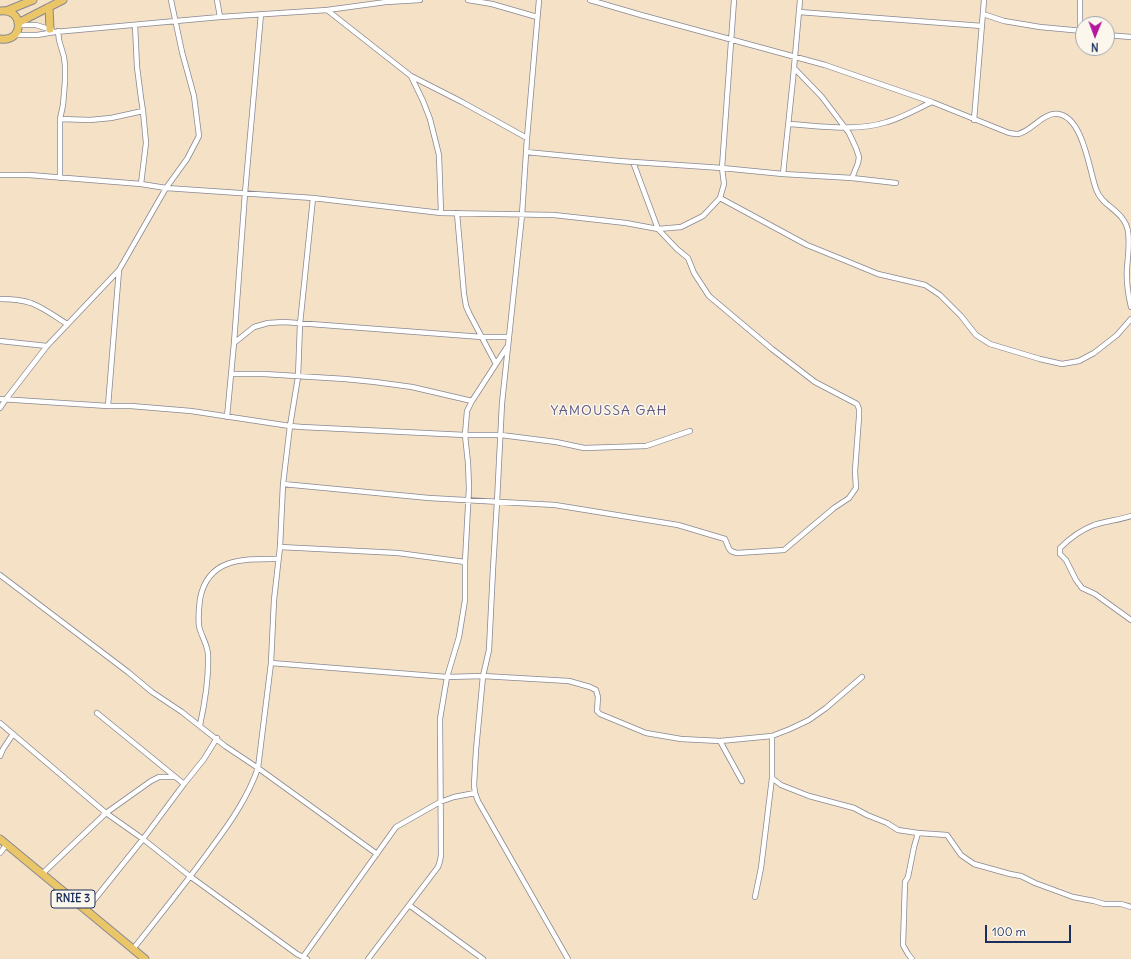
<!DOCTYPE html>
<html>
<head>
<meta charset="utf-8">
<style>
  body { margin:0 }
  #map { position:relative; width:1131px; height:959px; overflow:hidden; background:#f4e1c6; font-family:Delius,sans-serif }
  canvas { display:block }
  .north { position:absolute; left:1075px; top:16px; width:40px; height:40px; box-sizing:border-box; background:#fbf7ec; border:1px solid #a1a7b3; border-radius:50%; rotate:181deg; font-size:11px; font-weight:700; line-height:16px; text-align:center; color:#1b2f5e }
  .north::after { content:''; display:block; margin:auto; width:14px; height:18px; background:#b5179e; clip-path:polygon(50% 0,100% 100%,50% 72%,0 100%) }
  .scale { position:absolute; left:985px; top:925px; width:86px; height:18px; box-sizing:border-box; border:2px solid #1b2f5e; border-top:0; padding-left:5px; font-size:12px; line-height:14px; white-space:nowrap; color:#1b2f5e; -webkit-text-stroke:3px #fbf7ec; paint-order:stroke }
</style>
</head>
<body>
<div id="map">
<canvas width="1131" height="959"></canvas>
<div class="north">N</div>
<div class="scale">100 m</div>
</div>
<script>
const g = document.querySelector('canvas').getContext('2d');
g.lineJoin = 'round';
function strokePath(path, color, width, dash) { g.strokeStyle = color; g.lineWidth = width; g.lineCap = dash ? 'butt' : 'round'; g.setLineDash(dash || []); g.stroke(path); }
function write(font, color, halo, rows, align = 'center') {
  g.font = font + ' Delius,sans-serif'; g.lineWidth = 3; g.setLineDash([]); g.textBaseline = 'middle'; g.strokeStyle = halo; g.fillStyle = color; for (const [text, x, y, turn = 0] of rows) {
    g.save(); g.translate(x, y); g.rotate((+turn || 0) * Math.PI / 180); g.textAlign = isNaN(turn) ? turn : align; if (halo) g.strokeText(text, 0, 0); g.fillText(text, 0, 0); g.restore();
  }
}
const minor = new Path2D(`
  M 217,0 L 220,17
  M 468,0 L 492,4 L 537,17
  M 539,0 L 527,138 L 522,215 L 502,403 L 497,502 L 493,569 L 489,650 L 483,676 L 476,750 L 474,785 L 475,793 L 478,801 L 568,959
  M 590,0 L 641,15 L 825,65 L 932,102 L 1009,133 C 1011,133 1015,134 1018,134 C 1031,132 1043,112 1058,114 C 1083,117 1089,169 1096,189 C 1102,207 1124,210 1128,231 C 1130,244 1128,255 1127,268 C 1126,281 1128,294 1131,307
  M 327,10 L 386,2 L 420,0
  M 799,12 L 982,26
  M 983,14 L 1004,21 L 1040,27 L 1083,31
  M 19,25 L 36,25 L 52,30
  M 135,25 L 137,67 L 141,98 L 143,111 L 146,143 L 141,184
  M 58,31 L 59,40 L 64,57 L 65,66 L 65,81 L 63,105 L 60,119 L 60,178
  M 1080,31 L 1080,0
  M 14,35 L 37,35 L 55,32 L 220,17 L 327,10 L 411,76 L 462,102 L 527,138
  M 1107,35 L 1131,37
  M 794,68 L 822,97 L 849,133 L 856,148 L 859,157 L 858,163 L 852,178
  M 411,76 L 423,101 L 430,119 L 439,155 L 441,213
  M 60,119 L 90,120 L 111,118 L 143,111
  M 974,120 L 984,0
  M 789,124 C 821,126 855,132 887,122 C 902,118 917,109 932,102
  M 526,152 L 619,161 L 722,168 L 783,174 L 852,178 L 896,183
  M 783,174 L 793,79 L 800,0
  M 0,175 L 29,175 L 141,184 L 166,188 L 313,198 L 441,213 L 554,215 L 626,223 L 658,229 L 681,227 L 703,216 L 720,198 L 724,184 L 722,168 L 734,0
  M 720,198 L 807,245 L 844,260 L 878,274 L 925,285 L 940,295 L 961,316 L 976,335 L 990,344 L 1040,359 L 1062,364 L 1079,361 L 1094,353 L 1117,335 L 1131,319
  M 457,213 L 464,294 L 466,306 L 469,313 L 496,364
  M 0,299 C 10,299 22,300 31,303 C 44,308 56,317 67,324
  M 0,341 L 47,346
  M 234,343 L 254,327 L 268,323 L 284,322 L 482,337 L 509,337
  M 231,374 L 264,374 L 345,379 L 375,382 L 412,387 L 472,401
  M 0,399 L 108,406 L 131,406 L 191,411 L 290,426 L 302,427 L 465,435 L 501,435 L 556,442 L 584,448 L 646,446 L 690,431
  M 108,406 L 119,270
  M 0,408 L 6,399 L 47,346 L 119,270 L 166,188 L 187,159 L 199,136 L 194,96 L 182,52 L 171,0
  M 227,417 L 234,343 L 245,193 L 261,14
  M 283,484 L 429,498 L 555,505 L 678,525 L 725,539 C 729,547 727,551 737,553 L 784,550 L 834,508 L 849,498 L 856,488 L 855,471 L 859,417 L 859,409 L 857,404 L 815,382 L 772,349 L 709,296 L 694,273 L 688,258 L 677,249 L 658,229 L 633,162
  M 1131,516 C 1119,520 1106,521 1094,525 C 1081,530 1070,538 1060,548 L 1060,554 L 1066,560 L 1076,580 L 1082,588 L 1095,594 L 1131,620
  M 280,547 L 398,553 L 465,562
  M 0,575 L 128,672 L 152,692 L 182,712 L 225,746 L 258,768 L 377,854
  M 271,663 L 447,677 L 483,676 L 569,681 L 590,687 L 596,690 L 598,697 L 597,711 L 600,714 L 646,733 L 681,739 L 720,741 L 772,736 L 790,729 L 809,720 L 826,708 L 862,677
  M 97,713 L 184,784 L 204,759 L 217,738
  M 0,723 L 106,813 L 143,839 L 191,877 L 297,954 L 307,959
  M 200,725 C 205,702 209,679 208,655 C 208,645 201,636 199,626 C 198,617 199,607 200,599 C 208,557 244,559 278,559
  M 720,741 L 742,781
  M 0,756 L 3,749 L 13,734
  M 772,778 L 781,785 L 809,796 L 854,808 L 867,815 L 887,823 L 898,830 L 918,833 L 947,835 L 961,855 L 974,864 L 1010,874 L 1021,876 L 1035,883 L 1073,897 L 1094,901 L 1104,904 L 1121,904 L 1131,907
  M 0,853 L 7,844
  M 42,874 L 106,813 L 151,781 L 159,777 L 174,777
  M 755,897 L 761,868 L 772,778 L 772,736
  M 409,905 L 483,959
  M 86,910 L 143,839 L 184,784
  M 133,949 C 160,915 187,882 212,847 C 230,823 248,797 258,768 L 271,663 L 274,600 L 280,547 L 283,484 L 290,426 L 298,377 L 300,324 L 313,198
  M 303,957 L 396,827 L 440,802 L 454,797 L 475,793
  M 368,959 L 438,867 L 440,861 L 441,855 L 440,719 L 447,677 L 459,637 L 465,600 L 465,562 L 469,488 L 468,463 L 465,435 L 467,411 L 472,401 L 507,347
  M 912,959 L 908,954 L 903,945 L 905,882 L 908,877 L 914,847 L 918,833`);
const primary = new Path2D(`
  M 49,7 L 50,29
  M 0,11 C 24,7 25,43 0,39
  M 6,11 L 33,0
  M 18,23 L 63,0`);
const trunk = new Path2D(`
  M 0,839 L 145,959`);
const shields = [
  [73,899,44]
];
const shieldNames = [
  ["RNIE 3",73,899]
];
const quarterNames = [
  ["YAMOUSSA GAH",609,411]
];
strokePath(minor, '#888892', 6);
strokePath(primary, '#888892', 9);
strokePath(trunk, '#888892', 9);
strokePath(minor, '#fff', 4.5);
strokePath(primary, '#eac669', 7);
strokePath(trunk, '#eac669', 7);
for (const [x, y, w] of shields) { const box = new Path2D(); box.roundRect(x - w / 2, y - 9, w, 18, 3); g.fillStyle = '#fbf7ec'; g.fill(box); strokePath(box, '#1b2f5e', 1); }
write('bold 11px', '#1b2f5e', null, shieldNames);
g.letterSpacing = '1px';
write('14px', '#605a84', '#fbf7ec', quarterNames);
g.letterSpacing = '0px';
</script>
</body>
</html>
